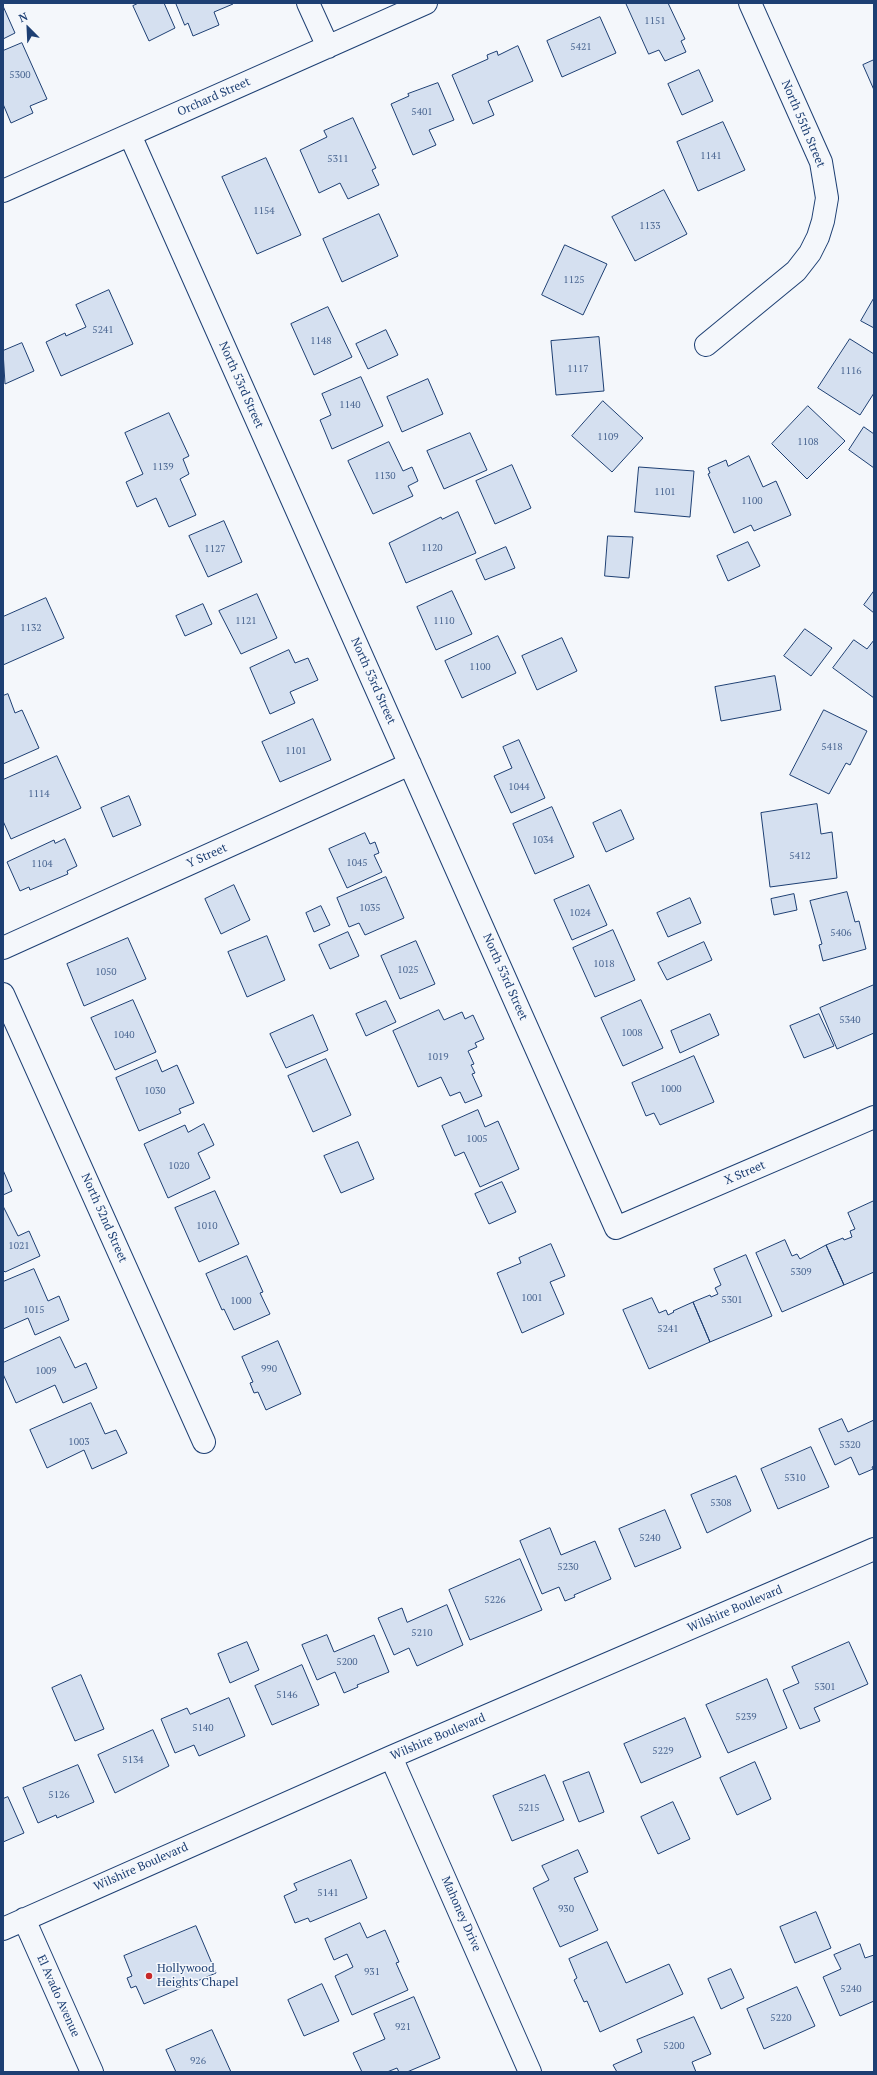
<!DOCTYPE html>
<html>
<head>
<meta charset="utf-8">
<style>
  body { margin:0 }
  #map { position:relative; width:877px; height:2075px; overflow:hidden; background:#f4f7fb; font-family:"PT Serif",serif }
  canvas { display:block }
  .frame { position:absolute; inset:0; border:4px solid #1d3f73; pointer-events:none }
  .north { position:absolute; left:8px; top:8px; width:40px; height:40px; -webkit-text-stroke:3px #f4f7fb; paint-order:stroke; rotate:336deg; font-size:11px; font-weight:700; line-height:16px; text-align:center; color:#1d3f73 }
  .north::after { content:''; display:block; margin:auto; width:14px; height:18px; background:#1d3f73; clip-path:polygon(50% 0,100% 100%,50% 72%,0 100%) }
</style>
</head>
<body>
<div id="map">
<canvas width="877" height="2075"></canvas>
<div class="frame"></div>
<div class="north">N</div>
</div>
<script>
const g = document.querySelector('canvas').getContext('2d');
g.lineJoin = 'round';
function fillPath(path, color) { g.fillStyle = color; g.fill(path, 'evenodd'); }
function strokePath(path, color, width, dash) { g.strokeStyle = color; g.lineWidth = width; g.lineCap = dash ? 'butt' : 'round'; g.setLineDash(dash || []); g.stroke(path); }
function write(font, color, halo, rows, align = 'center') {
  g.font = font + ' "PT Serif",serif'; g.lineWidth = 3; g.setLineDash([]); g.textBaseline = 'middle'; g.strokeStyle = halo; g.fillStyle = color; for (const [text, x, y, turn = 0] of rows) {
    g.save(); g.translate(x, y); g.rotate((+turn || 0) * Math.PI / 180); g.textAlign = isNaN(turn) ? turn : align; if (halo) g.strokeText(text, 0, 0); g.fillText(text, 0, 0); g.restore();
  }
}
const building = new Path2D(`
  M 139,3 L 164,3 L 175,28 L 149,41 L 133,6 Z
  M 176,3 L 232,3 L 233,4 L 214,12 L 219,25 L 193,36 L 188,23 L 185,25 Z
  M 626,3 L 668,3 L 685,39 L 681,41 L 686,52 L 665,61 L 659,50 L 649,54 Z
  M 3,6 L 15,33 L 3,39 Z
  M 600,17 L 616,53 L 562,77 L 547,41 Z
  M 22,43 L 47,99 L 30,106 L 33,113 L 11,123 L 3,104 L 3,51 Z
  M 518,46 L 533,81 L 488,101 L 494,115 L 473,124 L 452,75 L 488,59 L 487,55 L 497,51 L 498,55 Z
  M 874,60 L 874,90 L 863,65 Z
  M 699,70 L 713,101 L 682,115 L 668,84 Z
  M 438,83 L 454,120 L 429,130 L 436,145 L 413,155 L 391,104 L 409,96 L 408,94 Z
  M 353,118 L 376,168 L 372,170 L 379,185 L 348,199 L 340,183 L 319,193 L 300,150 L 327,137 L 324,131 Z
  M 723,122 L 745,170 L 698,191 L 677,142 Z
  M 266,158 L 301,235 L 257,254 L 222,177 Z
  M 664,190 L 687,234 L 635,261 L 612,217 Z
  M 379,214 L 398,256 L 342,282 L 323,239 Z
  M 565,245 L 607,264 L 583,315 L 542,295 Z
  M 109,290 L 133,344 L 61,376 L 46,342 L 65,333 L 66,336 L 86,327 L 76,305 Z
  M 874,298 L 874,328 L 861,321 Z
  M 328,307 L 352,357 L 314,375 L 291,324 Z
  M 386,330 L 398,355 L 368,369 L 356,344 Z
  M 599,337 L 604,391 L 556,395 L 551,341 Z
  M 850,339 L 874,354 L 874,393 L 860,415 L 818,388 Z
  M 22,343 L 34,371 L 5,384 L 3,351 Z
  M 361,377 L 383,426 L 332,449 L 320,420 L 331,415 L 322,394 Z
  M 428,379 L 443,414 L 402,432 L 387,397 Z
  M 603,401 L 643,438 L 612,472 L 572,436 Z
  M 808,406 L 845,441 L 807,479 L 772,444 Z
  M 169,413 L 189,456 L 183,459 L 189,474 L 180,479 L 196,515 L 169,527 L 156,498 L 137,507 L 126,482 L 143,474 L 125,433 Z
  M 864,427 L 874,434 L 874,468 L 849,450 Z
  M 470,433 L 487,470 L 444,489 L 427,451 Z
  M 389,442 L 403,471 L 412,467 L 418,481 L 408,486 L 413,496 L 373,514 L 348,461 Z
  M 749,456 L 763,487 L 776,481 L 791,515 L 754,531 L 751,525 L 734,533 L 708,474 L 710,473 L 708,468 L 726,460 L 728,466 Z
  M 512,465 L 531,508 L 495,524 L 476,481 Z
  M 639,467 L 694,471 L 690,517 L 635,512 Z
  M 458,512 L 476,553 L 406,583 L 389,543 L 441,517 L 442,519 Z
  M 224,521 L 242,562 L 208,577 L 189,536 Z
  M 608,536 L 633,537 L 629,578 L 605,576 Z
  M 748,542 L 760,566 L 728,581 L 717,556 Z
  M 506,547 L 515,568 L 485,580 L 476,560 Z
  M 452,591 L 472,634 L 436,650 L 417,607 Z
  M 874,591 L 874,613 L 864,605 Z
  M 257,594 L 277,638 L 241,654 L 219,611 Z
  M 46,598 L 64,638 L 3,665 L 3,617 Z
  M 203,604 L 212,624 L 185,636 L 176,616 Z
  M 805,629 L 832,648 L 811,676 L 784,656 Z
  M 498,636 L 516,673 L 462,698 L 445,661 Z
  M 562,638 L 577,671 L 537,690 L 522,656 Z
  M 854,640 L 867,649 L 874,640 L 874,698 L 833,668 Z
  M 289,650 L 295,663 L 308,658 L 318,680 L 290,692 L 295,703 L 270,714 L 250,668 Z
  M 775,676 L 781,710 L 721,721 L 715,687 Z
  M 8,694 L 15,713 L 22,710 L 39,748 L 3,764 L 3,696 Z
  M 824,710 L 867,731 L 850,765 L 846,763 L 829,794 L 790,775 Z
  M 313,719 L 331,760 L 280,782 L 262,742 Z
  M 519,740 L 545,798 L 511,813 L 494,776 L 512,768 L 503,747 Z
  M 57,756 L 81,808 L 11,839 L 3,821 L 3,780 Z
  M 129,796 L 141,825 L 113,837 L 101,808 Z
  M 817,804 L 821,834 L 832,832 L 837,878 L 770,887 L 761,813 Z
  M 552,807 L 574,857 L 535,874 L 513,824 Z
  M 621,810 L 634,839 L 606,852 L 593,823 Z
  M 365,833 L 370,844 L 375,842 L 379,853 L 374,855 L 382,872 L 347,888 L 329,849 Z
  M 65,839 L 77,866 L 67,871 L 68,874 L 30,890 L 29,887 L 20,891 L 7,862 L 54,840 L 55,843 Z
  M 386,877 L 404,918 L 365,935 L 359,923 L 349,927 L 337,898 Z
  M 234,885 L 250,920 L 221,934 L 205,899 Z
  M 589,885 L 607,925 L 572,940 L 554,900 Z
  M 847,892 L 855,922 L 859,921 L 866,949 L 823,961 L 819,945 L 822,944 L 810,901 Z
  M 794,894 L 797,910 L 774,915 L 771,899 Z
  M 690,898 L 701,923 L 668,937 L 657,913 Z
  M 321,906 L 330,925 L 314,932 L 306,913 Z
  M 613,930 L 635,980 L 595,997 L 573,948 Z
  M 348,932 L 359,956 L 330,969 L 319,945 Z
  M 267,936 L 285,980 L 247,997 L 228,952 Z
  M 128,938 L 146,979 L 84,1006 L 67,964 Z
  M 416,941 L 435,984 L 400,999 L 381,956 Z
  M 704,942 L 712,960 L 667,980 L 658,963 Z
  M 874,985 L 874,1033 L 837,1049 L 820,1008 Z
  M 133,1000 L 156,1052 L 115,1070 L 91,1018 Z
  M 641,1000 L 663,1048 L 623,1066 L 601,1018 Z
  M 386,1001 L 396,1022 L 366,1036 L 356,1014 Z
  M 439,1010 L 444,1020 L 462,1012 L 465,1019 L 473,1015 L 484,1039 L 475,1043 L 477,1047 L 468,1051 L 474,1064 L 471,1065 L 475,1073 L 472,1074 L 482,1096 L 465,1103 L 460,1092 L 450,1096 L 441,1077 L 418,1087 L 393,1031 Z
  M 710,1014 L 719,1035 L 680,1053 L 671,1031 Z
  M 819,1014 L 834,1046 L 804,1058 L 790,1026 Z
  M 313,1015 L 328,1050 L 286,1068 L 270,1034 Z
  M 694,1056 L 714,1102 L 660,1125 L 654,1113 L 646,1116 L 632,1083 Z
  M 326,1059 L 351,1115 L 313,1132 L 288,1076 Z
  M 157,1060 L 162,1072 L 177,1065 L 194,1103 L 179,1109 L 181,1113 L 139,1131 L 116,1078 Z
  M 478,1110 L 485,1127 L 498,1121 L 519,1169 L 480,1187 L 464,1152 L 455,1156 L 442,1126 Z
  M 204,1124 L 214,1145 L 198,1153 L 210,1178 L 168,1198 L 144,1144 L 185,1125 L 188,1132 Z
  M 358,1142 L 374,1179 L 341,1193 L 324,1156 Z
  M 3,1170 L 12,1191 L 3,1195 Z
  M 502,1182 L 516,1212 L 489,1224 L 475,1194 Z
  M 215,1191 L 239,1244 L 199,1262 L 175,1208 Z
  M 874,1201 L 874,1272 L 844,1285 L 826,1245 L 843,1238 L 844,1240 L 852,1237 L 850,1231 L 855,1229 L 848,1213 Z
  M 3,1206 L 18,1236 L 29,1231 L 40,1256 L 5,1272 L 3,1270 Z
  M 785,1240 L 792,1256 L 797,1254 L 800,1259 L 826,1245 L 844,1285 L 782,1312 L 756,1253 Z
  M 551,1244 L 565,1276 L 550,1282 L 564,1314 L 522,1333 L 497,1273 L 521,1263 L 519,1258 Z
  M 746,1255 L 772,1316 L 710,1342 L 693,1302 L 710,1295 L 711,1297 L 718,1294 L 715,1288 L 721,1285 L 714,1269 Z
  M 247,1256 L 263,1292 L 260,1293 L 270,1314 L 234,1330 L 224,1309 L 222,1310 L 206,1274 Z
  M 34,1269 L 48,1301 L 59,1296 L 69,1320 L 35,1335 L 28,1318 L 3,1329 L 3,1282 Z
  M 652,1298 L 659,1313 L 666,1310 L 668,1315 L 674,1312 L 673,1311 L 693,1302 L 710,1342 L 649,1369 L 623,1310 Z
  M 60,1337 L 75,1368 L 86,1363 L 97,1388 L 63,1403 L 55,1385 L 16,1403 L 3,1374 L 3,1363 Z
  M 278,1341 L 301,1394 L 266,1410 L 258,1392 L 254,1393 L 250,1383 L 253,1382 L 242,1357 Z
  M 91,1403 L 105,1434 L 116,1430 L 127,1453 L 92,1469 L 84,1450 L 47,1468 L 30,1430 Z
  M 842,1419 L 848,1432 L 874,1420 L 874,1466 L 872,1467 L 873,1469 L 859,1475 L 851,1457 L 835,1465 L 819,1429 Z
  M 811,1447 L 829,1487 L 778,1509 L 761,1469 Z
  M 736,1476 L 751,1511 L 707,1533 L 691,1495 Z
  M 665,1510 L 681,1548 L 635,1567 L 619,1529 Z
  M 550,1528 L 561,1555 L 595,1541 L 611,1579 L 574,1595 L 575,1597 L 565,1601 L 559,1587 L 542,1594 L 520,1541 Z
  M 520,1559 L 542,1610 L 470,1640 L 449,1590 Z
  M 447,1605 L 463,1645 L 417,1666 L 409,1648 L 394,1655 L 378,1618 L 402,1608 L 407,1622 Z
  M 327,1635 L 334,1652 L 374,1635 L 389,1672 L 357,1685 L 358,1687 L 344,1693 L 335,1672 L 317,1680 L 302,1645 Z
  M 247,1642 L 259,1670 L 230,1683 L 218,1654 Z
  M 849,1642 L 868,1684 L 814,1708 L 820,1721 L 800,1729 L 783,1690 L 799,1683 L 792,1667 Z
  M 302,1665 L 319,1705 L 272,1725 L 255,1686 Z
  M 81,1675 L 104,1729 L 75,1741 L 52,1688 Z
  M 767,1679 L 787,1728 L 728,1753 L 706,1705 Z
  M 229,1698 L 245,1736 L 199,1756 L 194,1745 L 175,1753 L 161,1719 L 187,1708 L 190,1714 Z
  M 685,1718 L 701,1757 L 641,1783 L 624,1744 Z
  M 153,1730 L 169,1766 L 115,1793 L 98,1755 Z
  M 755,1762 L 771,1799 L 737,1815 L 720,1778 Z
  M 78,1765 L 94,1802 L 57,1818 L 56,1815 L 38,1823 L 23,1788 Z
  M 589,1772 L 604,1812 L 579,1822 L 563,1782 Z
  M 545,1775 L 564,1820 L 512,1841 L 493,1796 Z
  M 8,1797 L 24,1833 L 3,1842 L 3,1799 Z
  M 673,1802 L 690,1839 L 658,1854 L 641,1817 Z
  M 578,1850 L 588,1872 L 574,1878 L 598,1930 L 560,1947 L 533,1888 L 549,1880 L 542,1866 Z
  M 351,1860 L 367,1898 L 310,1922 L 308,1918 L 295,1923 L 284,1896 L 297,1890 L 294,1884 Z
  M 816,1912 L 831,1948 L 795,1963 L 780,1927 Z
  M 360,1923 L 367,1938 L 385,1930 L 399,1962 L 396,1963 L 408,1990 L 352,2015 L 335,1976 L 353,1967 L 347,1954 L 334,1960 L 325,1939 Z
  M 196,1926 L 216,1973 L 144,2004 L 136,1986 L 131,1988 L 127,1978 L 132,1976 L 124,1956 Z
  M 607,1942 L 626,1983 L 669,1964 L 683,1994 L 600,2032 L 587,2001 L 584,2002 L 574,1980 L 577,1978 L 569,1959 Z
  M 860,1944 L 865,1958 L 874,1955 L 874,2001 L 840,2016 L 823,1977 L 841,1969 L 834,1955 Z
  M 731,1969 L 744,1998 L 721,2009 L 708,1979 Z
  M 322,1984 L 339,2021 L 304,2036 L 288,2000 Z
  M 797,1987 L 815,2026 L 764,2049 L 747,2009 Z
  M 414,1997 L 440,2058 L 407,2072 L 399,2072 L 397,2068 L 387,2072 L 362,2072 L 353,2053 L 385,2039 L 374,2014 Z
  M 694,2017 L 711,2054 L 692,2062 L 696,2072 L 617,2072 L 613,2065 L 642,2052 L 637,2040 Z
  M 212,2030 L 231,2072 L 176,2072 L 166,2050 Z`);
const minor = new Path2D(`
  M 308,3 L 328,47
  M 130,135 L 616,1228 L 874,1117
  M 3,191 L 426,3
  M 706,345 L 796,271 L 810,253 L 818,237 L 823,221 L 827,198 L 821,162 L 750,3
  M 3,948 L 410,764
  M 3,994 L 204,1442
  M 391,1757 L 530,2072
  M 24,1919 L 92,2072
  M 3,1929 L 391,1757 L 874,1549`);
const markers = [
  [149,1976,4,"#c62828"]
];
const numberNames = [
  ["1151",655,21],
  ["5421",581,47],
  ["5300",20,75],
  ["5401",422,112],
  ["1141",711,156],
  ["5311",338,159],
  ["1154",264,211],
  ["1133",650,226],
  ["1125",574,280],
  ["5241",103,330],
  ["1148",321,341],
  ["1117",578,369],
  ["1116",851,371],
  ["1140",350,405],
  ["1109",608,437],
  ["1108",808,442],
  ["1139",163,467],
  ["1130",385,476],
  ["1101",665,492],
  ["1100",752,501],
  ["1120",432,548],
  ["1127",215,549],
  ["1121",246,621],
  ["1110",444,621],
  ["1132",31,628],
  ["1100",480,667],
  ["5418",832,747],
  ["1101",296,751],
  ["1044",519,787],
  ["1114",39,794],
  ["1034",543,840],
  ["5412",800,856],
  ["1045",357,863],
  ["1104",42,864],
  ["1035",370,908],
  ["1024",580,913],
  ["5406",841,933],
  ["1018",604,964],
  ["1025",408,970],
  ["1050",106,972],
  ["5340",850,1020],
  ["1008",632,1033],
  ["1040",124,1035],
  ["1019",438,1057],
  ["1000",671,1089],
  ["1030",155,1091],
  ["1005",477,1139],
  ["1020",179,1166],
  ["1010",207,1226],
  ["1021",19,1246],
  ["5309",801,1272],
  ["1001",532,1298],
  ["5301",732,1300],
  ["1000",241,1301],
  ["1015",34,1310],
  ["5241",668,1329],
  ["990",269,1369],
  ["1009",46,1371],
  ["1003",79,1442],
  ["5320",850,1445],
  ["5310",795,1478],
  ["5308",721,1503],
  ["5240",650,1538],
  ["5230",568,1567],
  ["5226",495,1600],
  ["5210",422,1633],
  ["5200",347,1662],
  ["5301",825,1687],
  ["5146",287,1695],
  ["5239",746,1717],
  ["5140",203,1728],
  ["5229",663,1751],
  ["5134",133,1760],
  ["5126",59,1795],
  ["5215",529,1808],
  ["5141",328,1893],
  ["930",566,1909],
  ["931",372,1972],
  ["5240",851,1989],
  ["5220",781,2018],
  ["921",403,2027],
  ["5200",674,2046],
  ["926",198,2061]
];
const streetNames = [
  ["Orchard Street",214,97,-24],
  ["North 55th Street",803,124,67],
  ["North 53rd Street",241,385,66],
  ["North 53rd Street",373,681,66],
  ["Y Street",207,856,-24],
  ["North 53rd Street",505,977,66],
  ["X Street",745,1173,-23],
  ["North 52nd Street",104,1218,66],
  ["Wilshire Boulevard",735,1609,-23],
  ["Wilshire Boulevard",438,1737,-23],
  ["Wilshire Boulevard",141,1867,-24],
  ["Mahoney Drive",461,1914,66],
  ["El Avado Avenue",58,1996,66]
];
const poiNames = [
  ["Hollywood",157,1969],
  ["Heights Chapel",157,1983]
];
fillPath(building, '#d5e0f0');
strokePath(building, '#1d3f73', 1);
strokePath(minor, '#1d3f73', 24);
strokePath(minor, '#f4f7fb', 22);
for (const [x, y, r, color] of markers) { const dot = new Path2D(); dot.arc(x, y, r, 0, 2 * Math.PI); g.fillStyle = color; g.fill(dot); strokePath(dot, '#f4f7fb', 1.5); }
write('10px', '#4b6792', null, numberNames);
write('12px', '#1d3f73', '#f4f7fb', streetNames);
write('12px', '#1d3f73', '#f4f7fb', poiNames, 'left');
</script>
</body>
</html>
